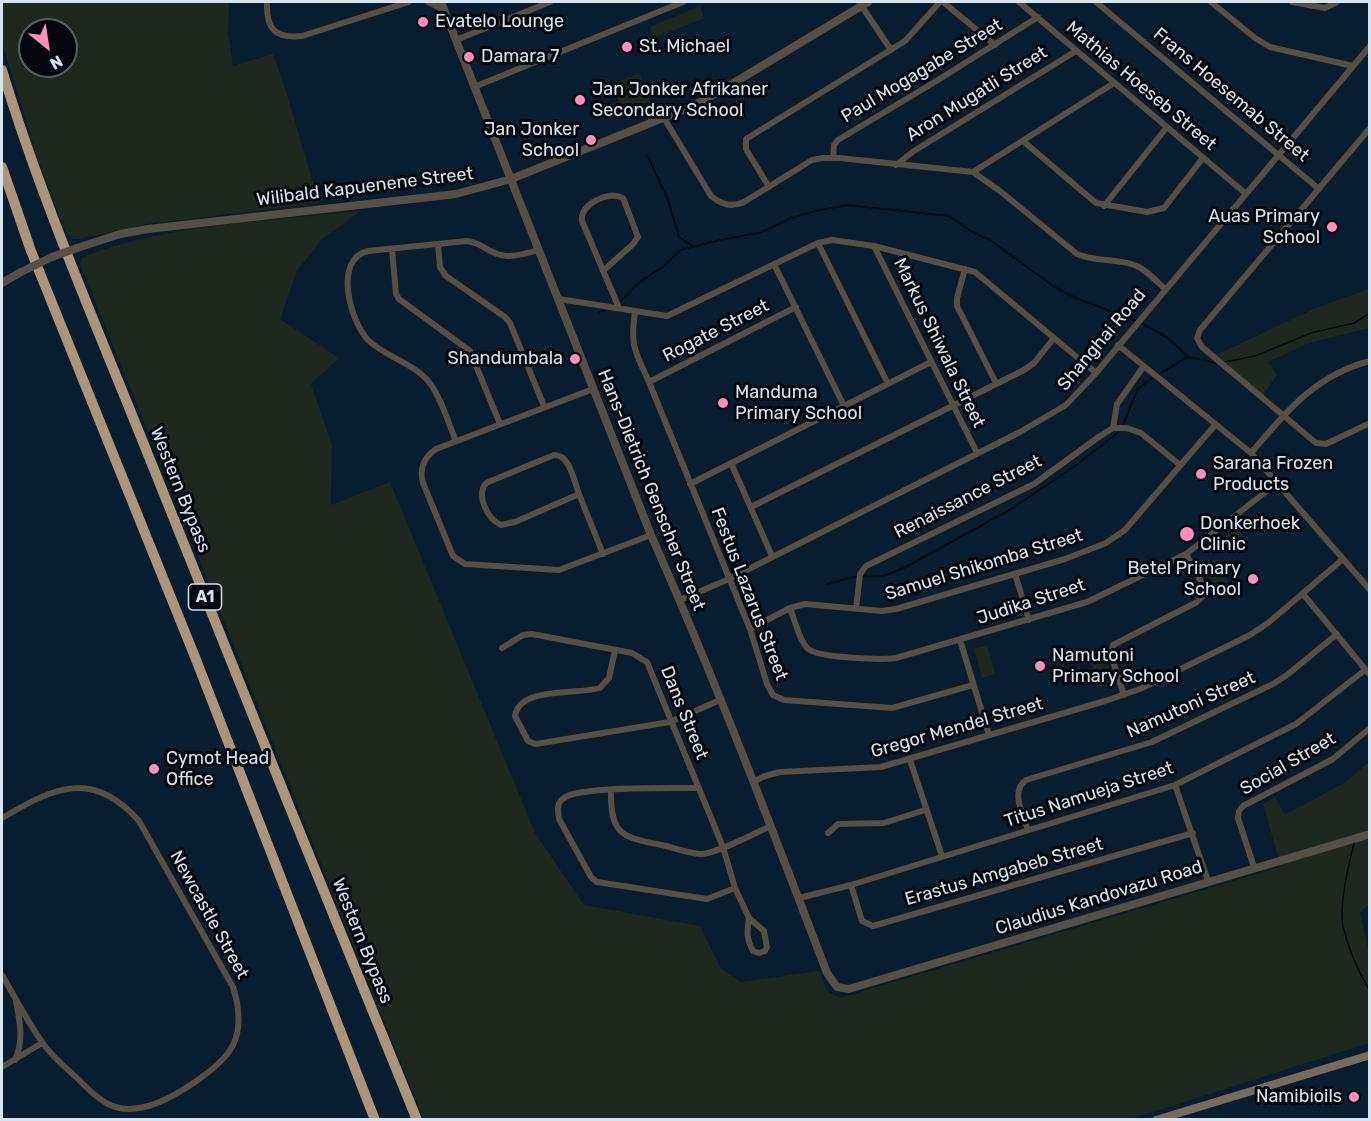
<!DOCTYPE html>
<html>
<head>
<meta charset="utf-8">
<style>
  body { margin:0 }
  #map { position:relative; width:1371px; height:1121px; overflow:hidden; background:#081d2f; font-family:Rubik,sans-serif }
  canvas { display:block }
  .frame { position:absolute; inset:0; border:3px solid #d6e3f0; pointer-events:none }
  .north { position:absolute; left:18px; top:18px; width:60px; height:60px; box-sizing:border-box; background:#02070e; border:2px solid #575f68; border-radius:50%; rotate:150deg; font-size:16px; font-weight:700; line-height:24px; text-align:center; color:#d6e3f0 }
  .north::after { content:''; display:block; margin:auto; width:21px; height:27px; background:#ff8ebb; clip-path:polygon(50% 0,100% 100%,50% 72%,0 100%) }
</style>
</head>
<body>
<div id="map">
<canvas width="1371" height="1121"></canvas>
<div class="frame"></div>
<div class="north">N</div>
</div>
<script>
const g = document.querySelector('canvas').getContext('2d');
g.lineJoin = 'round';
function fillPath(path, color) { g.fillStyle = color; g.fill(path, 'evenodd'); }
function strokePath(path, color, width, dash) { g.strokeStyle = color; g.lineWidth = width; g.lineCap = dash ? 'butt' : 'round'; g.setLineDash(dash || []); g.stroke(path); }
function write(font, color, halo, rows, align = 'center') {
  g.font = font + ' Rubik,sans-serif'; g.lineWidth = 6; g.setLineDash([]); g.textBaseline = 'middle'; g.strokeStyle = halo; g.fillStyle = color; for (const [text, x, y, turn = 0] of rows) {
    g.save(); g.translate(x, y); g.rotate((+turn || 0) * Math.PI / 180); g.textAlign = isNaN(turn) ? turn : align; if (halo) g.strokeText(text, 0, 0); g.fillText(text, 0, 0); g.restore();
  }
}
const green = new Path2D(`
  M 2,2 L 229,2 L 228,32 L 233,66 L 273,54 L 286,91 L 319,203 L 147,224 L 78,239 L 73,239 L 66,233 L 38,160 L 2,42 ZM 30,30 L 66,30 L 66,66 L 30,66 Z
  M 700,6 L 704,18 L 654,38 L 650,27 Z
  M 639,73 L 650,101 L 623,111 L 613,84 Z
  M 361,211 L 322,239 L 297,271 L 280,319 L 339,358 L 311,384 L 332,445 L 331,505 L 390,482 L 535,833 L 584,905 L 700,926 L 721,969 L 741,982 L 819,971 L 828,992 L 840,998 L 1281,867 L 1263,804 L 1275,797 L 1285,815 L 1344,783 L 1369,762 L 1369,905 L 1360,912 L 1369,952 L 1369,1043 L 1131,1119 L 424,1119 C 308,835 197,549 80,265 L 81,259 L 87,255 C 173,224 270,221 361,211 Z
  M 1369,289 L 1369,328 L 1309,343 L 1268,362 L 1277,375 L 1262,396 L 1214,356 L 1316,308 Z
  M 1238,529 L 1245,539 L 1222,554 L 1215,543 Z
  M 1217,559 L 1230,585 L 1216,592 L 1203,566 Z
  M 987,645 L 995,674 L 982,678 L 974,649 Z
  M 1103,654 L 1112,682 L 1099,687 L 1090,659 Z`);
const stream = new Path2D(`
  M 647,155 L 668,200 L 679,237 L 694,247
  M 621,301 L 641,281 L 663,267 L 680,250 L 720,240 L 762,232 L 789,219 L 815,211 L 847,205 L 949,216 L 974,233 L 990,240 L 1056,288 L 1078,299 L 1136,321
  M 599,312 L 606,310
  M 1143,324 L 1168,338 L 1188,357 L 1217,363
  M 1224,362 L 1255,356 L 1311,333 L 1354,323 L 1370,313
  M 1161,373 L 1187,357
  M 1123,425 L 1138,389 L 1152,378
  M 863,576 L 883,576 L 904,568 L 1013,508 L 1075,466 L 1119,432
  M 827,584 L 858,576
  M 1354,843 C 1349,863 1339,907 1343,926 C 1348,949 1358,971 1370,991`);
const minor = new Path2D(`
  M 267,2 C 266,28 274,39 302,36 L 409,2
  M 428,2 L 444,10
  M 859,2 L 891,50
  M 943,2 L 995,45
  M 1019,2 L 1245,193
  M 1096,2 L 1319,189
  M 1211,2 L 1255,38 L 1270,47 L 1353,66
  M 1292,2 L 1325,8 L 1337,2
  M 456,40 L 550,2
  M 474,87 L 683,2
  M 664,118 L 711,196 C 721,204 731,208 744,202 L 812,160 L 823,158 L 839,158 L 973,172 L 1000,191 L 1077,254 C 1095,262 1116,258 1134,265 C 1146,269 1156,281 1165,289
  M 1370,128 L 1200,330 L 1197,338 L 1202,347 L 1316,443 L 1326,444 L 1370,423
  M 1023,141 L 1096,203 L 1147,212 L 1164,208 L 1203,158
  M 833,158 L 834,145 L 838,140 L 938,80 L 1038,17
  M 896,165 L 914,151 L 1076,51
  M 973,172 L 1114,83
  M 769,187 L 746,149 L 746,139 L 905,41 L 940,2
  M 1104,206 L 1167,127
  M 818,243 L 888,384
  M 438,244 L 440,267 L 446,276 L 505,317 L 510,323 L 544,406
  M 874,246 L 977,453
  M 392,249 L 396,294 L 399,299 L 470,351 L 500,424
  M 774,264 L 844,406
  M 965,269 L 957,298 L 957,306 L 996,383
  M 603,271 L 633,244 L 638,237 L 623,198 C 610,190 579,204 582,221 L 619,308
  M 559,299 L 667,316 L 818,243 L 832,240 L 874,246 L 975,272 L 1096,373
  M 635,312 C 630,347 635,351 649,382 L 750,629 L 767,684 L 773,695 L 784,700 L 892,708 L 973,685
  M 1118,345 L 1251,453 L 1370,590
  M 649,382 L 796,307
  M 593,389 L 436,449 C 424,457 419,469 423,483 L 453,556 L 465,564 L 559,570 L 651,535
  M 1113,428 L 1117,404 L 1144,366
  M 456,441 C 448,423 441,397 429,382 C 415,364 384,356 368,340 C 350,321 333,259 368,251 L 467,241 C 479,242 486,250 497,254 C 510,259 526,253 539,250
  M 1251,453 C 1285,413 1315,375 1370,361
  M 554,455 C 570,454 574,482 579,494 L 515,522 L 501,525 C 487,519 476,495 486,483 Z
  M 731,463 L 772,556
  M 690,484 L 931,362
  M 579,494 L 603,554
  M 751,507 L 1024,370 L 1034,363 L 1054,338
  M 1015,574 L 1029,620
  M 1303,594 L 1370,675
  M 680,600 L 729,579 L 1020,432 L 1066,405 L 1096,373 L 1370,46
  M 790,608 C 795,620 798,638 807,648 C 816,658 881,660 896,658 L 1087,602 L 1186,554 L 1277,483
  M 856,609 L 860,574 L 866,566 L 1034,484 L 1100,436 L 1113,428 L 1127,428 L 1141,433 L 1180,465
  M 750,629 L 790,608 L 805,604 L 882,611 L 896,609 L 1065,559 L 1106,543 L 1125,530 L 1215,425
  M 960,640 L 989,735
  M 502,648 L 523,635 L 532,634 L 632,653 L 647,662 L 723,847 L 735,888 L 749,918 L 764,931 L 767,947 L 765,951 L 759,953 L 753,951 C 746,938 747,932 749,918
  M 615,650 L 609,678 L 600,688 C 577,695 520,686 515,716 L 528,741 L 535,744 L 542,743 L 670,722 L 720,700
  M 1124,695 L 1111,655 L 1113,645 L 1197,602 L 1204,595 L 1204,587 L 1186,554
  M 910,760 L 942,856
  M 753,782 L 765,776 L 780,772 L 881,767 L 1105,701 L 1140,689 L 1250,635 L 1268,623 L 1343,559
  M 1175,785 L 1208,881
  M 698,788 C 673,788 580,786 564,798 C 556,803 558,811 559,819 L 591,877 L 597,882 L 707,899 L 735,888
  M 611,790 C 610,838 624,837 666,846 C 677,849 691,854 702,854 C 718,853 755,833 771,826
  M 2,818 C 53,788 92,768 139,821 L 233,987 C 239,1006 242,1027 233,1045 C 222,1068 169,1102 144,1107 C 132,1110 120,1110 108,1104 C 96,1098 87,1088 77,1078 C 65,1067 51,1056 42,1042 C 27,1021 15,997 2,975
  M 1028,830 C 1023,815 1010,791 1026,780 L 1152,742 L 1273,684 L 1287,675 L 1337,634
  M 828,833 L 838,824 L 884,823 L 925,810
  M 1254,867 L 1238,818 L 1239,811 L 1243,806 L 1333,759 L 1370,728
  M 851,885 L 862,921 L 873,926 L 1193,833
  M 799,898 L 851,885 L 1175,785 L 1296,724 L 1365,670
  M 15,1060 C 24,1040 20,1022 16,1002
  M 2,1067 L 42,1043`);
const tertiary = new Path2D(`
  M 441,2 L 651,535 C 715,679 771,826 827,973 L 837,987 L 849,989 L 862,985 L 1370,834
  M 77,248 L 120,234 L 148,229 L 456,194 L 511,179 L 688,108 L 717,93 L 868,2
  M 2,283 L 21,272`);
const secondary = new Path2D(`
  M 1156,1120 L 1370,1055`);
const motorway = new Path2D(`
  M 2,70 C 42,202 98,329 149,457 C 237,679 327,899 417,1120
  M 2,167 L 31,251 L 195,657 L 375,1120`);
const tertiaryBridge = new Path2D(`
  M 21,272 L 52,257 L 77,248`);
const markers = [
  [423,22,6,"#ff8ebb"],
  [627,47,6,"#ff8ebb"],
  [469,57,6,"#ff8ebb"],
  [580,100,6,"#ff8ebb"],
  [591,140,6,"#ff8ebb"],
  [1332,227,6,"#ff8ebb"],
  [575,359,6,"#ff8ebb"],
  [723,403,6,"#ff8ebb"],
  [1201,474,6,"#ff8ebb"],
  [1187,534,8,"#ff8ebb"],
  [1253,579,6,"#ff8ebb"],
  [1040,666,6,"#ff8ebb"],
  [154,769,6,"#ff8ebb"],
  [1354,1097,6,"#ff8ebb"]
];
const shields = [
  [205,597,33]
];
const shieldNames = [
  ["A1",205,597]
];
const poiNames = [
  ["Evatelo Lounge",435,22],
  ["St. Michael",639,47],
  ["Damara 7",481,57],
  ["Jan Jonker Afrikaner",592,90],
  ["Secondary School",592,111],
  ["Jan Jonker",579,130,"right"],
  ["School",579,151,"right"],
  ["Auas Primary",1320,217,"right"],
  ["School",1320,238,"right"],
  ["Shandumbala",563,359,"right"],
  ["Manduma",735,393],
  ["Primary School",735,414],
  ["Sarana Frozen",1213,464],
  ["Products",1213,485],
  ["Donkerhoek",1200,524],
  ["Clinic",1200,545],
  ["Betel Primary",1241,569,"right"],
  ["School",1241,590,"right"],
  ["Namutoni",1052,656],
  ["Primary School",1052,677],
  ["Cymot Head",166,759],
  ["Office",166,780],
  ["Namibioils",1342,1097,"right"]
];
const streetNames = [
  ["Paul Mogagabe Street",922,71,-31],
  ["Mathias Hoeseb Street",1141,86,40],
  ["Aron Mugatli Street",977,94,-32],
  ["Frans Hoesemab Street",1231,95,40],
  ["Wilibald Kapuenene Street",365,187,-7],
  ["Rogate Street",716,331,-27],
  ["Shanghai Road",1102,340,-50],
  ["Markus Shiwala Street",939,343,64],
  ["Western Bypass",180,490,68],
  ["Hans-Dietrich Genscher Street",651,490,68],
  ["Renaissance Street",968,497,-27],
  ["Samuel Shikomba Street",984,565,-17],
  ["Festus Lazarus Street",749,594,69],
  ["Judika Street",1031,602,-18],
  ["Namutoni Street",1191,705,-24],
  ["Dans Street",684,713,68],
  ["Gregor Mendel Street",957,728,-16],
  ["Social Street",1288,764,-30],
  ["Titus Namueja Street",1089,795,-18],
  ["Erastus Amgabeb Street",1004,872,-16],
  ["Claudius Kandovazu Road",1099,898,-17],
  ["Newcastle Street",209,915,61],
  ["Western Bypass",362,941,68]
];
fillPath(green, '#1d291e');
strokePath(stream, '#00090b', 1.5);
strokePath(minor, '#574e44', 6);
strokePath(tertiary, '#574e44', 8);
strokePath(secondary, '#796b5b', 8);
strokePath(motorway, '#ac957b', 10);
strokePath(tertiaryBridge, '#574e44', 8);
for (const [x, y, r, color] of markers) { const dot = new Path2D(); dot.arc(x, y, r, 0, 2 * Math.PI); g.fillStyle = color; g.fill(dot); strokePath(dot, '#02070e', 2); }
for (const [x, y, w] of shields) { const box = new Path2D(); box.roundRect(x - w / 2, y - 13, w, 26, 4.5); g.fillStyle = '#02070e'; g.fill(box); strokePath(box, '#d6e3f0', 1.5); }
write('bold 16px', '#d6e3f0', null, shieldNames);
write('18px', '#d6e3f0', '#02070e', poiNames, 'left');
write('18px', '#d6e3f0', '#02070e', streetNames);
</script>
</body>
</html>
